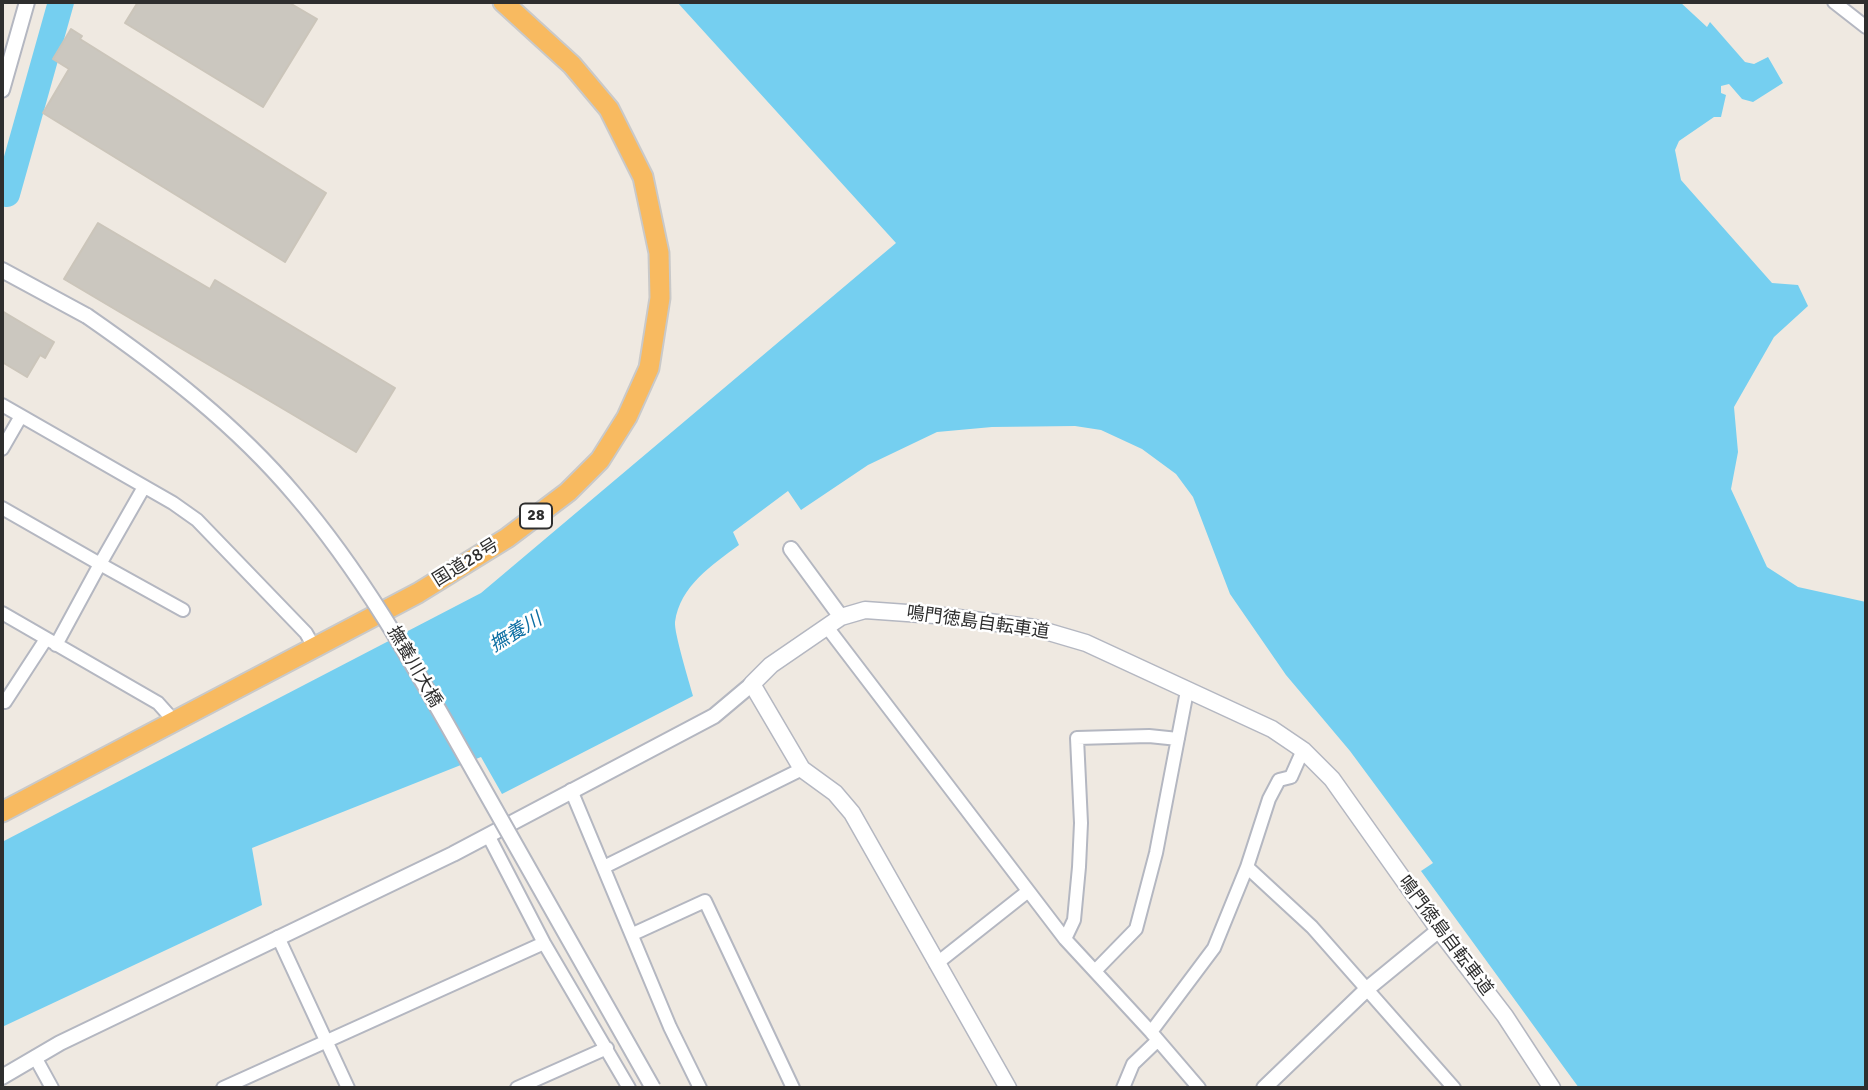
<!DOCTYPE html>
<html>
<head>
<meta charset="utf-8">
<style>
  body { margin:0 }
  #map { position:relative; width:1868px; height:1090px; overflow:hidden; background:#efe9e1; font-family:Signika,sans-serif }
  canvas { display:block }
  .frame { position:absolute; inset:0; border:4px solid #2e2e2e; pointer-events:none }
</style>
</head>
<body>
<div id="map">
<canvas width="1868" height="1090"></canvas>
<div class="frame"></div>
</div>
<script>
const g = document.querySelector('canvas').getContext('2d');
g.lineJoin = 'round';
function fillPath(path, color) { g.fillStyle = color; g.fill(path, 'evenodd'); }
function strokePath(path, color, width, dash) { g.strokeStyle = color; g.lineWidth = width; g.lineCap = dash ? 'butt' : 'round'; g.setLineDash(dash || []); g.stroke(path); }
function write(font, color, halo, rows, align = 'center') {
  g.font = font + ' Signika,"Noto Sans JP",sans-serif'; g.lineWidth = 5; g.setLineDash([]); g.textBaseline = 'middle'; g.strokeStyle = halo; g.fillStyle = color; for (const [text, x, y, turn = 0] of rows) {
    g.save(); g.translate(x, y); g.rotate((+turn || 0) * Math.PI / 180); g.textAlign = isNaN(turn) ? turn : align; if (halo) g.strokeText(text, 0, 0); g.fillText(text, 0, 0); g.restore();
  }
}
const water = new Path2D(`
  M 677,2 L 1680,2 L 1707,27 L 1710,22 L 1745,62 L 1754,64 L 1768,57 L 1783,83 L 1753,102 L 1742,99 L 1729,84 L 1721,86 L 1721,93 L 1726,95 L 1721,117 L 1714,117 L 1679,141 L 1675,150 L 1681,180 L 1772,283 L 1798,285 L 1808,306 L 1774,337 L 1734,407 L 1738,452 L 1731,489 L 1767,567 L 1798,587 L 1866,602 L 1866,1088 L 1579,1088 L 1421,871 L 1433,863 L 1350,751 L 1286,675 L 1230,594 L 1193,497 L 1176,474 L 1142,449 L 1101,430 L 1075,426 L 992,427 L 937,432 L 868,465 L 801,510 L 788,491 L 733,532 L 739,545 C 712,565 680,586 675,622 C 674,633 689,681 693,696 L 502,794 L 481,757 L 252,848 L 262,905 L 2,1027 L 2,842 L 481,593 L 896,243 Z`);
const river = new Path2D(`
  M 7,194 L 61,2`);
const building = new Path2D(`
  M 138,2 L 288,2 L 317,19 L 263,107 L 125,23 Z
  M 71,29 L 82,36 L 80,39 L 326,193 L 285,262 L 43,113 L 69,69 L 53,59 Z
  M 98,223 L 210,289 L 215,280 L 395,388 L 356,452 L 64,279 Z
  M 2,311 L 54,342 L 45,358 L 40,355 L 27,377 L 2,362 Z`);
const minor = new Path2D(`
  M 1834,2 L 1866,27
  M 2,405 L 173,503 L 197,520 L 306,633 L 314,647
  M 2,449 L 21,416
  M 2,508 L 100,564 L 144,487
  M 2,613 L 158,703 L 175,722
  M 827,627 L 1065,939 L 1151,1032 L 1199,1088
  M 56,645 L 100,564 L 183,610
  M 2,700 L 5,702 L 46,639
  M 571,790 L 670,1027 L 700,1088
  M 488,835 L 544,943 L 629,1088
  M 604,867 L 802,769
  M 1247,867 L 1312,927 L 1454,1088
  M 633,934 L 705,901 L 793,1088
  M 278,937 L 348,1088
  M 1065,939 L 1074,920 L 1079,867 L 1081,823 L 1077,738 L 1149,736 L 1178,739
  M 936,964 L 1027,892
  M 1095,971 L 1136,929 L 1156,853 L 1187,691
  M 1151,1032 L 1214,948 L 1247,867 L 1269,799 L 1279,780 L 1291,777 L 1303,750
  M 35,1057 L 52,1088
  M 223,1088 L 544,943
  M 517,1088 L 607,1048
  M 1123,1088 L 1133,1064 L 1157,1041`);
const tertiary = new Path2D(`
  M 2,90 L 27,2
  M 2,270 L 87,316
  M 791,549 L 841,617
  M 2,1077 L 60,1043 L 453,854 L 714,716 L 752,684
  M 1264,1088 L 1367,989 L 1439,930`);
const secondary = new Path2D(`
  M 1008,1088 L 852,813 L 835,793 L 802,769 L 752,684 L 771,665 L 841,617 L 865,610 L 935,615 L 1035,628 L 1086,643 L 1272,729 L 1303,750 L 1332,779 L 1439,930 L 1505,1016 L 1552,1088`);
const trunk = new Path2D(`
  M 2,812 L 418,593 L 507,538 L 568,492 L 600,460 L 627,417 L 649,368 L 660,298 L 659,253 L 643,177 L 609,109 L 572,65 L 503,2`);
const tertiaryBridge = new Path2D(`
  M 87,316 C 162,368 236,425 295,495 C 367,579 419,675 473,770 C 533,876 593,982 653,1088`);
const shields = [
  [536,516,32]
];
const shieldNames = [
  ["28",536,516]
];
const streetNames = [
  ["国道28号",466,563,-32],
  ["鳴門徳島自転車道",978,623,8],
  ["撫養川大橋",414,667,60],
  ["鳴門徳島自転車道",1445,936,53]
];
const waterNames = [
  ["撫養川",516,633,-31]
];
fillPath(water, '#75cff0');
strokePath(river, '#75cff0', 26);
fillPath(building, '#cbc7bf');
strokePath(building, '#cbc5ba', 2);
strokePath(minor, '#b4b7c1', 16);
strokePath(tertiary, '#b4b7c1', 18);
strokePath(secondary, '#b4b7c1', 19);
strokePath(trunk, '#c9c9c9', 23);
strokePath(minor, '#fff', 12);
strokePath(tertiary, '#fff', 14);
strokePath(secondary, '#fff', 16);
strokePath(trunk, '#f8ba60', 19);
strokePath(tertiaryBridge, '#b4b7c1', 18, []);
strokePath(tertiaryBridge, '#fff', 14);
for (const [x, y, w] of shields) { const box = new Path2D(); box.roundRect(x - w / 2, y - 12.5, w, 25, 5); g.fillStyle = '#fff'; g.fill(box); strokePath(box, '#2e2e2e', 2); }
write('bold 16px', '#2e2e2e', null, shieldNames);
write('18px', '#2e2e2e', '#fff', streetNames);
write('italic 19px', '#0d6fa3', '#fff', waterNames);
</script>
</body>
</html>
